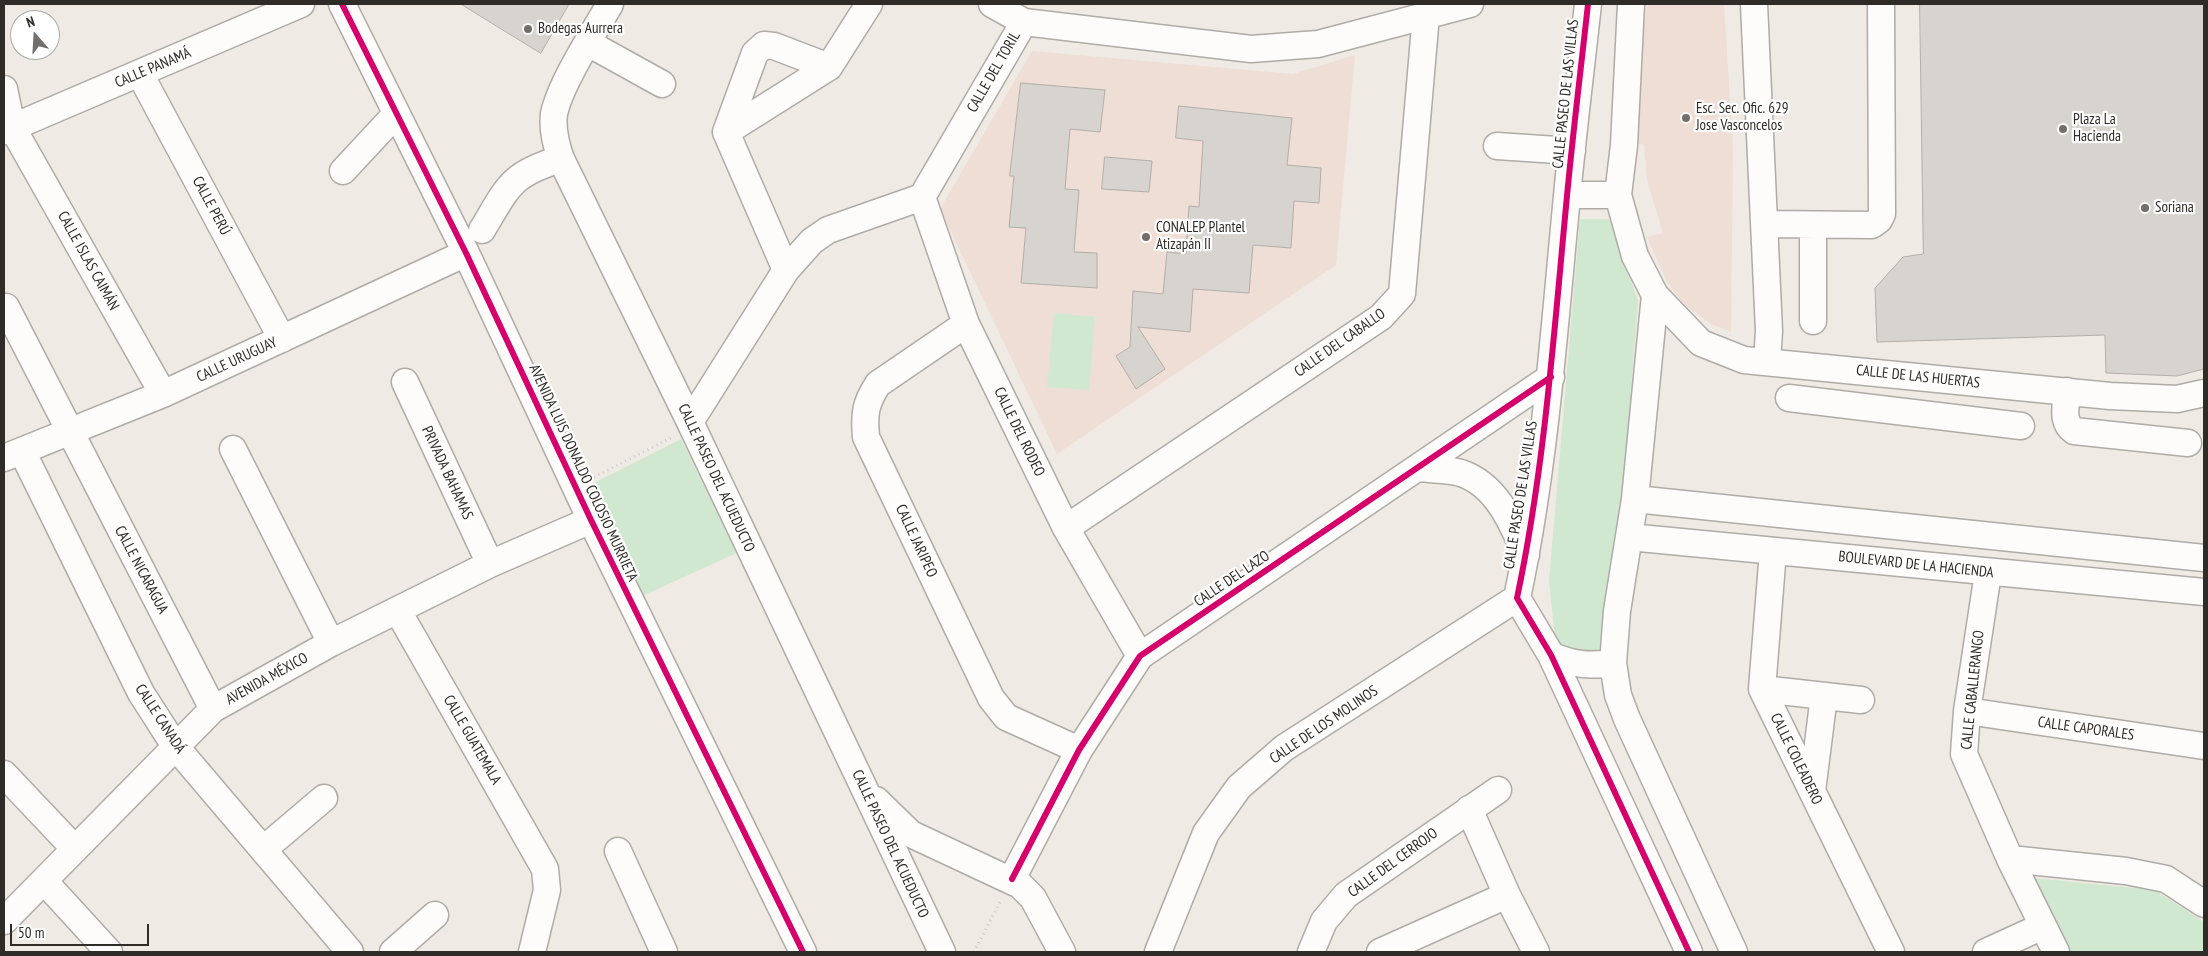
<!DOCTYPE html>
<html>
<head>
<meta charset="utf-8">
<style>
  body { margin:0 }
  #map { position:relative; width:2208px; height:956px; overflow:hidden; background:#f0eae4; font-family:"PT Sans Narrow",sans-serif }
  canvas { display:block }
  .frame { position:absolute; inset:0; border:5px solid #2f2b27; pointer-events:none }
  .north { position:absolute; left:10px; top:10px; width:50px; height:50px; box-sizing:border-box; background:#fff; border:1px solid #acaaa9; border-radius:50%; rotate:341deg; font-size:14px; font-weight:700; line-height:20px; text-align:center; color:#2f2b27 }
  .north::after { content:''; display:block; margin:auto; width:18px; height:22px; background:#736e69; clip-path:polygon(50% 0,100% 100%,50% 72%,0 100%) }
  .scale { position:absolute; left:10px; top:924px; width:139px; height:22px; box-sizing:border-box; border:2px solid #2f2b27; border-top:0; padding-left:6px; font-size:15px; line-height:18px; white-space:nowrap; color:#2f2b27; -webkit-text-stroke:4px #fff; paint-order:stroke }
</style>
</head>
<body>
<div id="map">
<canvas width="2208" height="956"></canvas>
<div class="frame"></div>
<div class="north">N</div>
<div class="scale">50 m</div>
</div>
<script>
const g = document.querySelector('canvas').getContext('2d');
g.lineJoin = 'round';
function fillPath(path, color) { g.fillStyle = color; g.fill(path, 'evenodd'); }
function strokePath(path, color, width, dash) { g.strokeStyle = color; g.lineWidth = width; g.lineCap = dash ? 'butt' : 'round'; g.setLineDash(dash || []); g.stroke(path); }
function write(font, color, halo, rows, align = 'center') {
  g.font = font + ' "PT Sans Narrow",sans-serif'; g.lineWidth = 4.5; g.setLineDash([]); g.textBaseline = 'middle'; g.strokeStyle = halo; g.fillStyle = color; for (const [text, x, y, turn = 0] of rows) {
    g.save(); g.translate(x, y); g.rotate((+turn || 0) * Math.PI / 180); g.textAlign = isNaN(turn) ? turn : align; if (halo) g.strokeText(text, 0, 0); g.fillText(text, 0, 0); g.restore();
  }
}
const education = new Path2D(`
  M 1647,4 L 1724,4 L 1733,150 L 1731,332 L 1711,324 L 1685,305 L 1668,284 L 1647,237 L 1663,233 L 1647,180 L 1644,145 L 1637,143 L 1636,69 Z
  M 1032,51 L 1293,74 L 1355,55 L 1336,265 L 1057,454 L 940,209 Z`);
const green = new Path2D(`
  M 1580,219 L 1609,219 L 1638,301 L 1624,477 L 1602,655 L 1567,655 L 1555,639 L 1549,581 Z
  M 1054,313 L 1095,317 L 1089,390 L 1047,387 Z
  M 681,439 L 737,553 L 642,596 L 592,484 Z
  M 2032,878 L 2155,890 L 2204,922 L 2204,952 L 2067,952 Z`);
const building = new Path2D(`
  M 461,4 L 569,4 L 541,53 Z
  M 1920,4 L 2204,4 L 2204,369 L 2177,376 L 2106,373 L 2105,335 L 1877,342 L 1875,288 L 1903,257 L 1923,254 Z
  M 1021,83 L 1105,90 L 1100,132 L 1070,129 L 1065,189 L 1079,190 L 1074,252 L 1097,253 L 1097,288 L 1021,283 L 1026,228 L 1009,227 L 1014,176 L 1010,176 Z
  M 1179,106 L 1292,118 L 1287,165 L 1321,168 L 1319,203 L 1294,201 L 1291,248 L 1253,245 L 1249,293 L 1193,289 L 1190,332 L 1138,327 L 1165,369 L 1136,389 L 1116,356 L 1130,347 L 1133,291 L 1163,294 L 1167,252 L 1186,254 L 1189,206 L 1199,207 L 1203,141 L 1176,138 Z
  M 1105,157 L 1152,161 L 1149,192 L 1102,189 Z`);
const path = new Path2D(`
  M 594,477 L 673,437
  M 974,952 L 1001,900`);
const minor = new Path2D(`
  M 342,4 L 466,253 L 591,520 L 803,952
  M 610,4 C 594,32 560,84 554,114 C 552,130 556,145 561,159 L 690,422 L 942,952
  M 992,4 L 1024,22 L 1251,49 L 1318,44 L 1470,4
  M 1588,4 C 1581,68 1573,132 1567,196 C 1554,331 1545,466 1517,598 L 1551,655 L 1689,952
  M 1631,4 L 1624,145 L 1618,195 L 1635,256 L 1655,295 L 1635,499 L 1617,611 L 1613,663 L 1618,695 L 1627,719 L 1734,952
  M 1754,4 L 1769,331 L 1767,362
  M 588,43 L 662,84
  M 140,74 L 282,339
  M 4,89 L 12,127 L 163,394
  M 4,131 L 301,4
  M 726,132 L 829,67 L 869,4
  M 1497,146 L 1572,151
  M 343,171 L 396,114
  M 1567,195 L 1618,195
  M 922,197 L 966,324 L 1066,528 L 1140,656
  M 1764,224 L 1872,225 L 1879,220 L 1882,214 L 1881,4
  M 482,230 C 508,187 510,174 561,159
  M 786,270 L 726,132 L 755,53 L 764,45 L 774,46 L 829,67
  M 1655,295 L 1701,343 L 1744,360 L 2110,396 L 2177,399 L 2204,393
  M 6,307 L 213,709
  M 1813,321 L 1813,225
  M 966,324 L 878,384 C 865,404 864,414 866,437 L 991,698 L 1006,717 L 1079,750
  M 405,382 L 490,564
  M 2067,391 C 2066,406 2061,422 2074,431 L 2188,443
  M 1789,398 L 2021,426
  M 690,422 L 786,270 L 812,241 L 828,230 L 922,197 L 1024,22
  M 233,449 L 331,643
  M 22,451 L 141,693 L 175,746 L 350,952
  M 4,458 L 163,394 L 466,253
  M 1419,468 C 1432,470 1448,469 1461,473 C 1497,485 1512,523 1526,555
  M 1635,499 L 2204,558
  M 1066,528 L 1381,317 L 1402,294 L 1426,15
  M 1629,537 L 2204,592
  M 1773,551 L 1762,689 L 1891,952
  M 1988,573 L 1967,711 L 1964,754 L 2010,859 L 2056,952
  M 398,611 L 545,869 L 547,890 L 532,952
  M 1551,655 C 1572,665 1590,666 1613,663
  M 1762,689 L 1861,700
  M 1967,711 L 2204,746
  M 4,774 L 75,849
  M 1812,791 L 1824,696
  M 876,800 L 911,834 L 1020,885 L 1033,898 L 1062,952
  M 1469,809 L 1507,895 L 1536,952
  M 264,849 L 324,798
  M 618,851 L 664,952
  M 2010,859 L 2126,871 L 2166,879 L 2204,904
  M 1012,879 L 1079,750 L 1140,656 L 1551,377
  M 44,881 L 109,952
  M 4,921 L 213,709 L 331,643 L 490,564 L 591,520
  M 393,952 L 435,915
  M 1158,952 L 1206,833 L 1239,787 L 1284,748 L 1517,598
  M 1311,952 L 1324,921 L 1346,895 L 1498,790
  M 1380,952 L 1507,895
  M 1986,952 L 2043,926`);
const cycleway = new Path2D(`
  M 342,4 L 466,253 L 591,520 L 803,952
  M 1588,4 C 1581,68 1573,132 1567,196 C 1554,331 1545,466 1517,598 L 1551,655 L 1689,952
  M 1012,879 L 1079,750 L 1140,656 L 1551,377`);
const markers = [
  [528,29,5,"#736e69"],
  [1686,118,5,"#736e69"],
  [2063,129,5,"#736e69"],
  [2145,208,5,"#736e69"],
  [1146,237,5,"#736e69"]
];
const poiNames = [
  ["Bodegas Aurrera",538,29],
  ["Esc. Sec. Ofic. 629",1696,109],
  ["Jose Vasconcelos",1696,126],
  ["Plaza La",2073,120],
  ["Hacienda",2073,137],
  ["Soriana",2155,208],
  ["CONALEP Plantel",1156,228],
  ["Atizapán II",1156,245]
];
const streetNames = [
  ["CALLE PANAMÁ",153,68,-23],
  ["CALLE DEL TORIL",994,72,-60],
  ["CALLE PASEO DE LAS VILLAS",1566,94,-84],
  ["CALLE PERÚ",211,206,62],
  ["CALLE ISLAS CAIMÁN",88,261,61],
  ["CALLE DEL CABALLO",1340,343,-35],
  ["CALLE URUGUAY",237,360,-25],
  ["CALLE DE LAS HUERTAS",1918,377,6],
  ["CALLE DEL RODEO",1019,432,64],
  ["PRIVADA BAHAMAS",447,473,65],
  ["AVENIDA LUIS DONALDO COLOSIO MURRIETA",583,473,65],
  ["CALLE PASEO DEL ACUEDUCTO",716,478,65],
  ["CALLE PASEO DE LAS VILLAS",1521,495,-81],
  ["CALLE JARIPEO",916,541,65],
  ["BOULEVARD DE LA HACIENDA",1916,565,6],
  ["CALLE NICARAGUA",141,570,62],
  ["CALLE DEL LAZO",1232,579,-34],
  ["AVENIDA MÉXICO",267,679,-29],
  ["CALLE CABALLERANGO",1973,690,-84],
  ["CALLE CANADÁ",160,719,57],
  ["CALLE DE LOS MOLINOS",1324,725,-34],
  ["CALLE CAPORALES",2086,729,8],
  ["CALLE GUATEMALA",472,740,60],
  ["CALLE COLEADERO",1796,759,64],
  ["CALLE PASEO DEL ACUEDUCTO",890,844,65],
  ["CALLE DEL CERROJO",1393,863,-36]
];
fillPath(education, '#eeded6');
fillPath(green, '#d0e8d0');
fillPath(building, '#d7d3ce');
strokePath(building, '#b2aea9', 1);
strokePath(minor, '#afaba6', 29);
strokePath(path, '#cbc9c6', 3, [1, 4]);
strokePath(minor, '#fdfcfb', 26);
strokePath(cycleway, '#d6006c', 6);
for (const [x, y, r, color] of markers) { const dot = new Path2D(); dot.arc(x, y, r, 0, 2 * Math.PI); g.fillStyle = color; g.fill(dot); strokePath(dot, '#fff', 2); }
write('15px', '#2f2b27', '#fff', poiNames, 'left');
write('15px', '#2f2b27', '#fff', streetNames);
</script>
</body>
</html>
